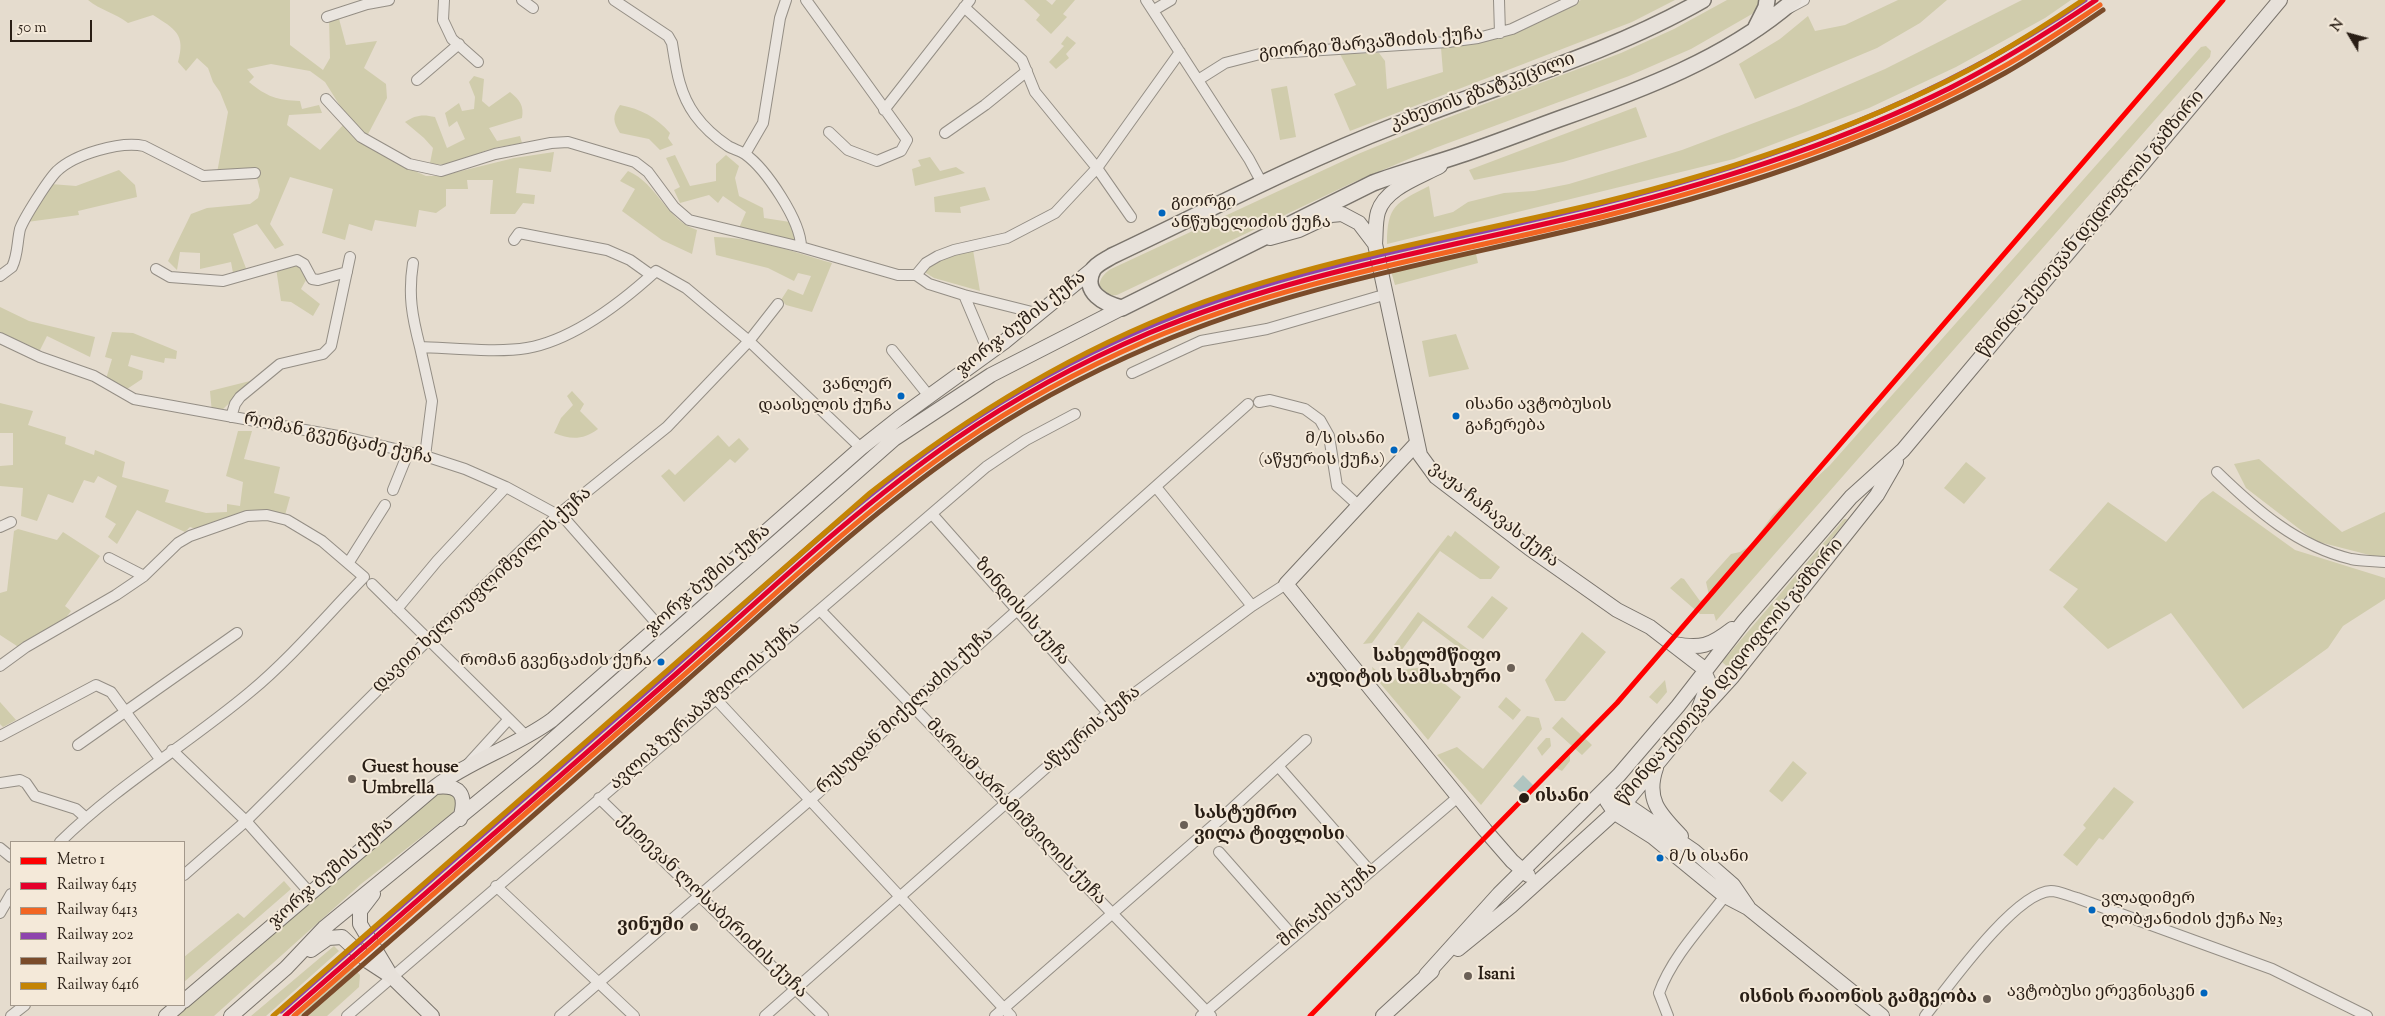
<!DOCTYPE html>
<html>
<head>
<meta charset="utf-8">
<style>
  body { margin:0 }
  #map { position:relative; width:2385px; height:1016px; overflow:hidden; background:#e5dcce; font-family:"Sorts Mill Goudy",serif }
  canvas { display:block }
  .legend { position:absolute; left:10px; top:841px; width:175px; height:165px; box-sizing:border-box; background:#f4e9d9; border:1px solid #a3988b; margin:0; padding:6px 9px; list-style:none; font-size:15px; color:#291e15 }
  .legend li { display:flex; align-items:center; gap:10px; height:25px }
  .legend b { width:25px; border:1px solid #a3988b }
  .north { position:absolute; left:2325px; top:10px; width:50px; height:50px; -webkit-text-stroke:4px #f4e9d9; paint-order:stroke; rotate:307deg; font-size:14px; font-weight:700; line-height:20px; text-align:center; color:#291e15 }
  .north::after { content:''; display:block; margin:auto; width:18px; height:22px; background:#291e15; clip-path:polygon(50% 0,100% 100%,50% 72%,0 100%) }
  .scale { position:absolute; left:10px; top:20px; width:82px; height:22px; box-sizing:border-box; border:2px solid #291e15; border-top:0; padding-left:6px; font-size:15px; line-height:18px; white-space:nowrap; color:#291e15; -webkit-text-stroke:4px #f4e9d9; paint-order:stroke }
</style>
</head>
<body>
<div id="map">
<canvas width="2385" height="1016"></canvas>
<ul class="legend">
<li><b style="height:6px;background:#f00"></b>Metro 1</li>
<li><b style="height:6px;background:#e4002b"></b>Railway 6415</li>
<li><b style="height:6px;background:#f26522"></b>Railway 6413</li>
<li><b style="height:6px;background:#8e44ad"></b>Railway 202</li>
<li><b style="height:6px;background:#7a4b2a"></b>Railway 201</li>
<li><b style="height:6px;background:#c48405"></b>Railway 6416</li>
</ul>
<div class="north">N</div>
<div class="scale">50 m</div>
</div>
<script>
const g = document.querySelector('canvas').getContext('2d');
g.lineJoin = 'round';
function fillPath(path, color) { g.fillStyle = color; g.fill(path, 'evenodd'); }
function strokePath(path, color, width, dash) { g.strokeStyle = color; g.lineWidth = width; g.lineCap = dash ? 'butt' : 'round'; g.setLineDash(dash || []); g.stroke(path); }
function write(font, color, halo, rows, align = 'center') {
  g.font = font + ' "Sorts Mill Goudy","Noto Serif Georgian",serif'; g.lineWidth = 4; g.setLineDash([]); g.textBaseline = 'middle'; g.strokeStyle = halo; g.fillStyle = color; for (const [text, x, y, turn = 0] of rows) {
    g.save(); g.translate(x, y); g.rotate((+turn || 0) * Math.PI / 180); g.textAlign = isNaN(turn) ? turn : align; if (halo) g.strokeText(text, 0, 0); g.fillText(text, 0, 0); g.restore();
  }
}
const green = new Path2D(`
  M 88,0 L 290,0 L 290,45 L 323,70 L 330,58 L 329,18 L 338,15 L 346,45 L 377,41 L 364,68 L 386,84 L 387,98 L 366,138 L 349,120 L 325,82 L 310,71 L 271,64 L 247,69 L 254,77 L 249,82 C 267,97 277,100 300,101 L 302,109 L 319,105 L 322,113 L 289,115 L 287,125 L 320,150 L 344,124 L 399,164 L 426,176 L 441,176 L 514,158 L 554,152 L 551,172 L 519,168 L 516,193 L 535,195 L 534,204 L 523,203 L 515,214 L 490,214 L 493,180 L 467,180 L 468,189 L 446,189 L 446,206 L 436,213 L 419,210 L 416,227 L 375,220 L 372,231 L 349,224 L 345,240 L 322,233 L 333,189 L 290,177 L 270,224 L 284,245 L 275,249 L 257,224 L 233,234 L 247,271 L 233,273 L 231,262 L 200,269 L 200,253 L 180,252 L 177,270 L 168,261 L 191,214 L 207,208 L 250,204 L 258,198 L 260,190 L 257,178 L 217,173 L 228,112 L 220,92 L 213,82 L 208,68 L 197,58 L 186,71 L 178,62 C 186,34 175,29 153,15 L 128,23 C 115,13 100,10 88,0 Z
  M 1024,0 L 1046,0 L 1052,5 L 1056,0 L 1075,0 L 1063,14 L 1067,17 L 1051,34 L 1036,20 L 1040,15 Z
  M 1581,0 L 1675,0 L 1632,22 L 1350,131 L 1334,94 L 1356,85 L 1340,54 L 1379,53 L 1385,61 L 1387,89 L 1443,72 L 1441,48 L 1502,37 Z
  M 1727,0 L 1759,0 L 1758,8 L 1752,14 L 1691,49 L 1629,76 L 1435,148 L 1354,182 L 1117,295 L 1108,296 C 1094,287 1100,276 1111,269 L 1358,154 L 1436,122 L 1621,53 L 1674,29 Z
  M 1898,0 L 1947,0 L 1920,23 L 1877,48 L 1755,99 L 1739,64 L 1780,39 L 1808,16 L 1815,31 L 1845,25 Z
  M 2022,0 L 2071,0 L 2045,18 L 1956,67 L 1869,108 L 1734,159 L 1387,244 C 1387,205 1396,203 1429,186 L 1434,217 L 1453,212 L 1468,202 L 1504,193 L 1534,191 L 1569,184 L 1682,150 L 1799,106 L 1885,69 Z
  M 1067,36 L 1076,43 L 1066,54 L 1069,58 L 1056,69 L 1049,62 L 1064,46 L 1061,44 Z
  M 2206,46 L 2211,51 L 2210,57 L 1716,621 L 1714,614 L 1700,614 L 1670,588 L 1681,578 L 1684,579 L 1700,601 L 1709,595 L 1706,582 L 1731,554 L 1740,552 L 1751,545 L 1772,516 L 1791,496 L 1817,477 L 1830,465 L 2201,47 Z
  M 474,76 L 484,79 L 482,101 L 489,107 L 510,92 C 520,100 524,106 522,118 L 489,128 L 497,141 L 520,136 L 522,143 C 512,145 501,146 491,149 C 471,155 451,169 430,163 L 433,148 L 424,138 L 405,122 C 415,115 423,114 435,117 L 447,148 L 465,139 L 457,121 L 449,127 L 445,113 L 459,103 L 462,111 L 474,109 L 475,97 L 469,82 Z
  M 1287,86 L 1296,137 L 1280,140 L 1271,89 Z
  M 620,105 C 641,109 656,117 670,133 L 668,138 L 673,145 L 660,150 L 649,139 L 620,133 C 613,122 612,116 620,105 Z
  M 1636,107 L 1647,137 L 1563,162 L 1474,180 L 1469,170 Z
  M 675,155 L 690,186 L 716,181 L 716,164 L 726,155 L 739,166 L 735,178 L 739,196 L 763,208 L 764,218 L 790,222 L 796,241 L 739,228 L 746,212 L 723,196 L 718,203 L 709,195 L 680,203 L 674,190 L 680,187 L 666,158 Z
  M 930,157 L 940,171 L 956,167 L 965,173 L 915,186 L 912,169 L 921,166 L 918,160 Z
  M 119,170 L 135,185 L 137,197 L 78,211 L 79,215 L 27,222 L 51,184 L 76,186 Z
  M 628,171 C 658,184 666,220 697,230 L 692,254 L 662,240 L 622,211 L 635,189 L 620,181 Z
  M 985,187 L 990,200 L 960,207 L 961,213 L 935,212 L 934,197 Z
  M 714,237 C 754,237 793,252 832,263 L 812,312 L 786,305 L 781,300 L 788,289 L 803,295 L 811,276 L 798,273 L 794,281 L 768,268 L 716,255 Z
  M 1475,249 L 1478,263 L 1395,285 L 1391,271 Z
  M 973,250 L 980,291 L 934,278 L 926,273 L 926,268 L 951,253 Z
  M 297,262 L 302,266 L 306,280 L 301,289 L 320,304 L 313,316 L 291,302 L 281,301 L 276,268 Z
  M 0,307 L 29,321 L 95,337 L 90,357 L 47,336 L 39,352 L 0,334 Z
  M 112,332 L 133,333 L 177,351 L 176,359 L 165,358 L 164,363 L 131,355 L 128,366 L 143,371 L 142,379 L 124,391 L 106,379 L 112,359 L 105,357 Z
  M 1456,334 L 1469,369 L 1429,377 L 1422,341 Z
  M 254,380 L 223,409 L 212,413 L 210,391 Z
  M 572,391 L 584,404 L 580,411 L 598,429 C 583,440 571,440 554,433 L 561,418 L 573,405 L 567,396 Z
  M 0,403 L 33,411 L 28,425 L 66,437 L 65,444 L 94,455 L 95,450 L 125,462 L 122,477 L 169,490 L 165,502 L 206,513 L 227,512 L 227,504 L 240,506 L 243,482 L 226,476 L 238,431 L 252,431 L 244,459 L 280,467 L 274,493 L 290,497 L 285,515 C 259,505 226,522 199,530 L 190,527 L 185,532 L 137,510 L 117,544 L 108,537 L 116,524 L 105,517 L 117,486 L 98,476 L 94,483 L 84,480 L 73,503 L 48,494 L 37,521 L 21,516 L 23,488 L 0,486 L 0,466 L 13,465 L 13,433 L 0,433 Z
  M 718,435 L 729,447 L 739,438 L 749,449 L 735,463 L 730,459 L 684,502 L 661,476 L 669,469 L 675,475 Z
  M 2259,459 L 2342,532 L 2385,512 L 2385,559 L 2315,541 L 2246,488 L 2234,464 Z
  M 1966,462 L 1986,478 L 1964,504 L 1944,488 Z
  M 2213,491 L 2295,550 L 2385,578 L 2385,599 L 2343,626 L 2328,648 L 2243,709 L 2171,613 L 2108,649 L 2063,607 L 2078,589 L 2049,570 L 2108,502 L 2166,542 L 2201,500 Z
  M 1844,519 L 1847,519 L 1846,521 L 1729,668 L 1722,662 Z
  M 18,529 L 57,540 L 63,532 L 100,556 L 65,606 L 71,611 L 62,623 L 20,648 L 0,635 L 0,593 L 7,591 L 14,531 Z
  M 1455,531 L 1500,567 L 1491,579 L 1480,579 L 1440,551 L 1372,643 L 1363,644 L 1448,535 L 1451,537 Z
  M 1492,596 L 1508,608 L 1483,639 L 1467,627 Z
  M 1418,612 L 1469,650 L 1469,653 L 1466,653 L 1423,621 L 1398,655 L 1391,657 L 1389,654 L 1391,649 Z
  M 1582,632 L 1606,652 L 1565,701 L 1555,701 L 1545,680 Z
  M 1372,667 L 1392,683 L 1402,670 L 1424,667 L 1461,697 L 1428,740 L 1374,676 Z
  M 1665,680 L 1667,692 L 1657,704 L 1649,697 Z
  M 1506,697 L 1521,710 L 1513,720 L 1498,707 Z
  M 0,702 L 16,720 L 3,727 L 0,724 Z
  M 1527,716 L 1539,718 L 1542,729 L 1481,805 L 1437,755 L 1457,747 L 1483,769 Z
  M 1562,717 L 1592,745 L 1582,755 L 1552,728 Z
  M 1546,738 L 1550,738 L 1551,746 L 1542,756 L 1537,748 Z
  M 1570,755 L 1570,761 L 1562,771 L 1554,767 L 1562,756 Z
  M 1793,761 L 1807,773 L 1782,802 L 1769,791 Z
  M 2114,787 L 2134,802 L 2103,840 L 2099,838 L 2077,866 L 2063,855 L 2086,828 L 2083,825 Z
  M 439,792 L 453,794 C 458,802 457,808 451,814 L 361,884 L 214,1016 L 177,1016 L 231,967 Z
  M 284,881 L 291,889 L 184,982 L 184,957 L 238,913 L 244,918 Z
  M 334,946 L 339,951 L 266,1016 L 251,1016 Z
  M 350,964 L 360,975 L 359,987 L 327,1016 L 291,1016 Z`);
const water = new Path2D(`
  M 1523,775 L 1535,787 L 1526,797 L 1513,786 Z`);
const minor = new Path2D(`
  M 444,0 L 443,20 L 452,39 L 478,62
  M 522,0 L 533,8
  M 614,0 L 668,36 L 672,43 C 676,68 679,93 695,115 C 703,126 716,138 728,146 C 733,149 740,151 745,154 C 766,169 801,221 801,247
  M 806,0 L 907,140 L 901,151 L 877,161 L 848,150 L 829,132
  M 1146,0 L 1249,159 L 1263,185
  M 1499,0 L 1500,33
  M 964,7 L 1022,60 L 1035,92 L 1097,168 L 1131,217
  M 1789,8 L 1804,0
  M 1154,10 L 1171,0
  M 327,17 L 367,4 L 389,0
  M 417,80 L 459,44
  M 1198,80 L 1225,63 L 1260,54 L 1448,42 L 1478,38 L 1512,29 L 1573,0
  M 326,99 L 361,137 L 409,164 L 441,171 L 495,154 L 551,143 L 568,142 L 635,162 L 648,172 L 674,207 L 689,220 L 801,247 L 898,275 L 916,275 L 929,284 L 964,295 L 1040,314
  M 884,110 L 970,0
  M 945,133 L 985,105 L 1027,71
  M 745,154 L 763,123 L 780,18 L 786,0
  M 514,240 L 519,233 L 607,250 L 630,260 L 651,275
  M 413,263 C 408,295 412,316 420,347
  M 156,269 L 170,277 L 223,281 L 297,260 L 304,264 L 312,279 L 318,280 L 347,272
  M 916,275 L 926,263 L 938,256 L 954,250 L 1007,238 L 1055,213 L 1097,168 L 1180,52
  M 0,276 L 12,267 C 18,255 17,242 20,229 C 24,218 48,180 57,171 C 75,154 120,141 144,146 L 203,176 L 255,173
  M 964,295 L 989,354
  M 0,338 L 40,357 L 94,376 L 134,399 L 349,438 L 425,456 L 465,469 L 506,487 L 565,519 L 659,626
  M 892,350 L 929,396
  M 1132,373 L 1201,341 L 1267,329 L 1387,294
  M 1259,402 L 1270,400 L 1305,409 L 1320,420 L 1329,436 L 1337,486 L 1359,506
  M 231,417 L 235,404 L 240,397 L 280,364 L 323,354 L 331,346 L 350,257
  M 425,456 L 432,401 L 420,347 C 451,348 498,353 527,348 C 573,340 622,302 656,271 L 686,288 L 749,341 L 861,448
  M 2217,472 C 2255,509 2297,546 2351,559 C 2361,561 2374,561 2385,562
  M 1156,487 L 1252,606
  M 393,490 L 408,453
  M 932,514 L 1108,713
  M 0,527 L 11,522
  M 109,558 L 144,576
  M 349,562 L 385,505
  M 372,584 L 509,719
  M 397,609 L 437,561 L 506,487
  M 820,610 L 1211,1016
  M 0,666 L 26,647 L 116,595 L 144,576 L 178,543 L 190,536 L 247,516 L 267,515 L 287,520 L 322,541 L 364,577 C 327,615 291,658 250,692 C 188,744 118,785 60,842
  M 715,698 L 1011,1016
  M 0,736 L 96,685 L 111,692 L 160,759
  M 78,745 L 237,633
  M 172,750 L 246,821 L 310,893
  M 468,764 L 509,719 L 527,737
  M 1278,766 L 1370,871
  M 0,783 L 20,780 L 26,783 L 35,796 L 76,809 L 85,817
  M 599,798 L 823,1016
  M 0,848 L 11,857
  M 1219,852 L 1293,936
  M 184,875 L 246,821 L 429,639 L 559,514 L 667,427 L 749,341 L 778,304
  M 496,886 L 634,1016
  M 0,913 L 11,894
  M 11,1016 L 25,1005
  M 347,1016 L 986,467 L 1026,440 L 1075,414
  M 560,1016 L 817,794 L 911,705 L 1248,404
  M 765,1016 L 1108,713 L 1252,606 L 1286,584
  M 995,1016 L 1225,815 L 1306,740
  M 1201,1016 L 1458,797
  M 1668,1016 L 1659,993 C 1672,957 1702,926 1725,896
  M 1925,1016 C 1948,987 2015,892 2051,891 C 2059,891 2069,896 2077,898 L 2272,969 L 2367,1016`);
const major = new Path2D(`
  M 1440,166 C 1420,177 1385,188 1378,212 C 1375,222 1376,234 1375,244 L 1420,455 L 1436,477 L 1529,548 L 1617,610 L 1650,627 L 1702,667 L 1708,680 L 1707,687 L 1699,708
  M 1270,238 L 1299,230 L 1331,215 L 1342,214 L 1359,223 L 1375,244
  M 1416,444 L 1286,584 L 1485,830 L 1512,861 L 1528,875
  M 1674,644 C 1701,649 1710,646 1732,629
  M 1656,768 C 1645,800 1660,814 1681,836
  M 435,787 C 461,784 467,795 460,819
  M 1605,790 L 1607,801 L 1615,813 L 1653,837 L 1725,896 L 1748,908 L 1882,1016
  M 1605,790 L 1694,851 L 1733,885 L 1748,907
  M 373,894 L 360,911 L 360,924 L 390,974
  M 1458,949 L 1511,906 L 1626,802 L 1693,720 L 1733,676 L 1877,495 L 1896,462
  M 311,950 L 328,938 L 342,937 L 369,962 L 392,977 L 432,1016
  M 1426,975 L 1499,894 L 1619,775 L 1678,706 L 1744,621 L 1851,497 L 1903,450 L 2280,0
  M 184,1001 L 435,787 C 471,760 515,747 552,720 L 861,448 L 899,418 L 1004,342 L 1093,269
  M 166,1016 L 179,1005
  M 231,1016 L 286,968 L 324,928 L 534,756 L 894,439 L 991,375 L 1122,308
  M 1383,1016 L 1432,971`);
const highway = new Path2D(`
  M 1703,0 C 1607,55 1497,85 1394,126 C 1298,163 1205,212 1112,256 C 1106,260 1096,264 1093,270 C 1081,292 1105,304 1122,308 L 1373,183 C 1402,172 1431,165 1460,155 C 1493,144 1526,131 1559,119 C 1641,90 1728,58 1794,0
  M 1756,27 L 1766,7 L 1767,0`);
const rail1 = new Path2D(`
  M 285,1016 C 416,901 547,788 677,673 C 767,593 855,509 954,440 C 1015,398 1081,362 1149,333 C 1294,272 1448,248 1600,211 C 1720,181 1840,143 1950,88 C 2001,62 2049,32 2096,0`);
const rail2 = new Path2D(`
  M 294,1016 C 422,904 550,793 677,681 C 770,600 859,513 961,443 C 1019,403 1082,369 1146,341 C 1295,277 1450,255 1605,216 C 1742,181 1878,137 2001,68 C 2035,49 2067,27 2100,5`);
const rail3 = new Path2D(`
  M 281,1011 C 411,897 542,784 671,670 C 764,588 853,501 955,432 C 1014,392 1076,358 1141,330 C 1288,266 1445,243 1600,204 C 1772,162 1938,100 2085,0`);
const rail4 = new Path2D(`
  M 304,1016 C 431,905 559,794 685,682 C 775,603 861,520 960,451 C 1020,409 1086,374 1154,345 C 1297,284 1450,260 1601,223 C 1740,189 1880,143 2005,73 C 2039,54 2071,32 2103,10`);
const rail5 = new Path2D(`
  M 273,1016 L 870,493 C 967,416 1074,351 1190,307 C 1322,258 1460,236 1595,204 C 1730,171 1866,127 1987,60 C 2020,41 2052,21 2083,0`);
const metro1 = new Path2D(`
  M 1310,1016 L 1617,703 L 2223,0`);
const markers = [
  [1162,213,4.5,"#0065bd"],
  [901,396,4.5,"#0065bd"],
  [1456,416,4.5,"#0065bd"],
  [1394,450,4.5,"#0065bd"],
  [661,662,4.5,"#0065bd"],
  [1511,668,5,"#6b6056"],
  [352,779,5,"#6b6056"],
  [1524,798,6,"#291e15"],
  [1184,825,5,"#6b6056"],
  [1660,858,4.5,"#0065bd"],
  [2092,910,4.5,"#0065bd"],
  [694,927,5,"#6b6056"],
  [1468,976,5,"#6b6056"],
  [2204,993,4.5,"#0065bd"],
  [1987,999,5,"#6b6056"]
];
const busNames = [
  ["გიორგი",1171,203],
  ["ანწუხელიძის ქუჩა",1171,224],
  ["ვანლერ",892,386,"right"],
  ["დაისელის ქუჩა",892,407,"right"],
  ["ისანი ავტობუსის",1465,406],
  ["გაჩერება",1465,427],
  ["მ/ს ისანი",1385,440,"right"],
  ["(აწყურის ქუჩა)",1385,461,"right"],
  ["რომან გვენცაძის ქუჩა",652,662,"right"],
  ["მ/ს ისანი",1669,858],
  ["ვლადიმერ",2101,900],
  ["ლობჟანიძის ქუჩა №3",2101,921],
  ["ავტობუსი ერევნისკენ",2195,993,"right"]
];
const streetNames = [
  ["გიორგი შარვაშიძის ქუჩა",1371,45,-5],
  ["კახეთის გზატკეცილი",1483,93,-20],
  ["წმინდა ქეთევან დედოფლის გამზირი",2092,225,-50],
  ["ჯორჯ ბუშის ქუჩა",1022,325,-38],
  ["რომან გვენცაძე ქუჩა",338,440,12],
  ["ვაჟა ჩაჩავას ქუჩა",1493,516,38],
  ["ჯორჯ ბუშის ქუჩა",709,581,-41],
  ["დავით ხელთუფლიშვილის ქუჩა",483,591,-43],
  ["ზინდისის ქუჩა",1021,613,49],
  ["წმინდა ქეთევან დედოფლის გამზირი",1731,673,-50],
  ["ავლიპ ზურაბაშვილის ქუჩა",706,707,-41],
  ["რუსუდან მიქელაძის ქუჩა",906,712,-43],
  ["აწყურის ქუჩა",1092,730,-40],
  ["მარიამ აბრამიშვილის ქუჩა",1015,813,46],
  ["ჯორჯ ბუშის ქუჩა",332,874,-41],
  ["შირაქის ქუჩა",1329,906,-40],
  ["ქეთევან ლოსაბერიძის ქუჩა",711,907,44]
];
const poiNames = [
  ["სახელმწიფო",1501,658],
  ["აუდიტის სამსახური",1501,679],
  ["Guest house",362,769,"left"],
  ["Umbrella",362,790,"left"],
  ["სასტუმრო",1194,815,"left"],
  ["ვილა ტიფლისი",1194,836,"left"],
  ["ვინუმი",684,927],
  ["Isani",1478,976,"left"],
  ["ისნის რაიონის გამგეობა",1977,999]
];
const stopNames = [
  ["ისანი",1535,798]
];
fillPath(green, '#d0ccac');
fillPath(water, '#b0c5c0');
strokePath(minor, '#948e85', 12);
strokePath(major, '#7a746c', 16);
strokePath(highway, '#7a746c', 18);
strokePath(minor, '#eae5df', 10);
strokePath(major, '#e7e1da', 14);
strokePath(highway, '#e7e1da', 15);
strokePath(rail1, '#e4002b', 5);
strokePath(rail2, '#f26522', 5);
strokePath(rail3, '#8e44ad', 5);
strokePath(rail4, '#7a4b2a', 5);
strokePath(rail5, '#c48405', 5);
strokePath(metro1, '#f00', 5);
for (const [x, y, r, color] of markers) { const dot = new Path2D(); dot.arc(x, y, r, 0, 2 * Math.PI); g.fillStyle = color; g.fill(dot); strokePath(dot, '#f4e9d9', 2); }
write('17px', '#291e15', '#f4e9d9', busNames, 'left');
write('18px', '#291e15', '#f4e9d9', streetNames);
write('bold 18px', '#291e15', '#f4e9d9', poiNames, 'right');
write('bold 18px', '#291e15', '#f4e9d9', stopNames, 'left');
</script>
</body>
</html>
